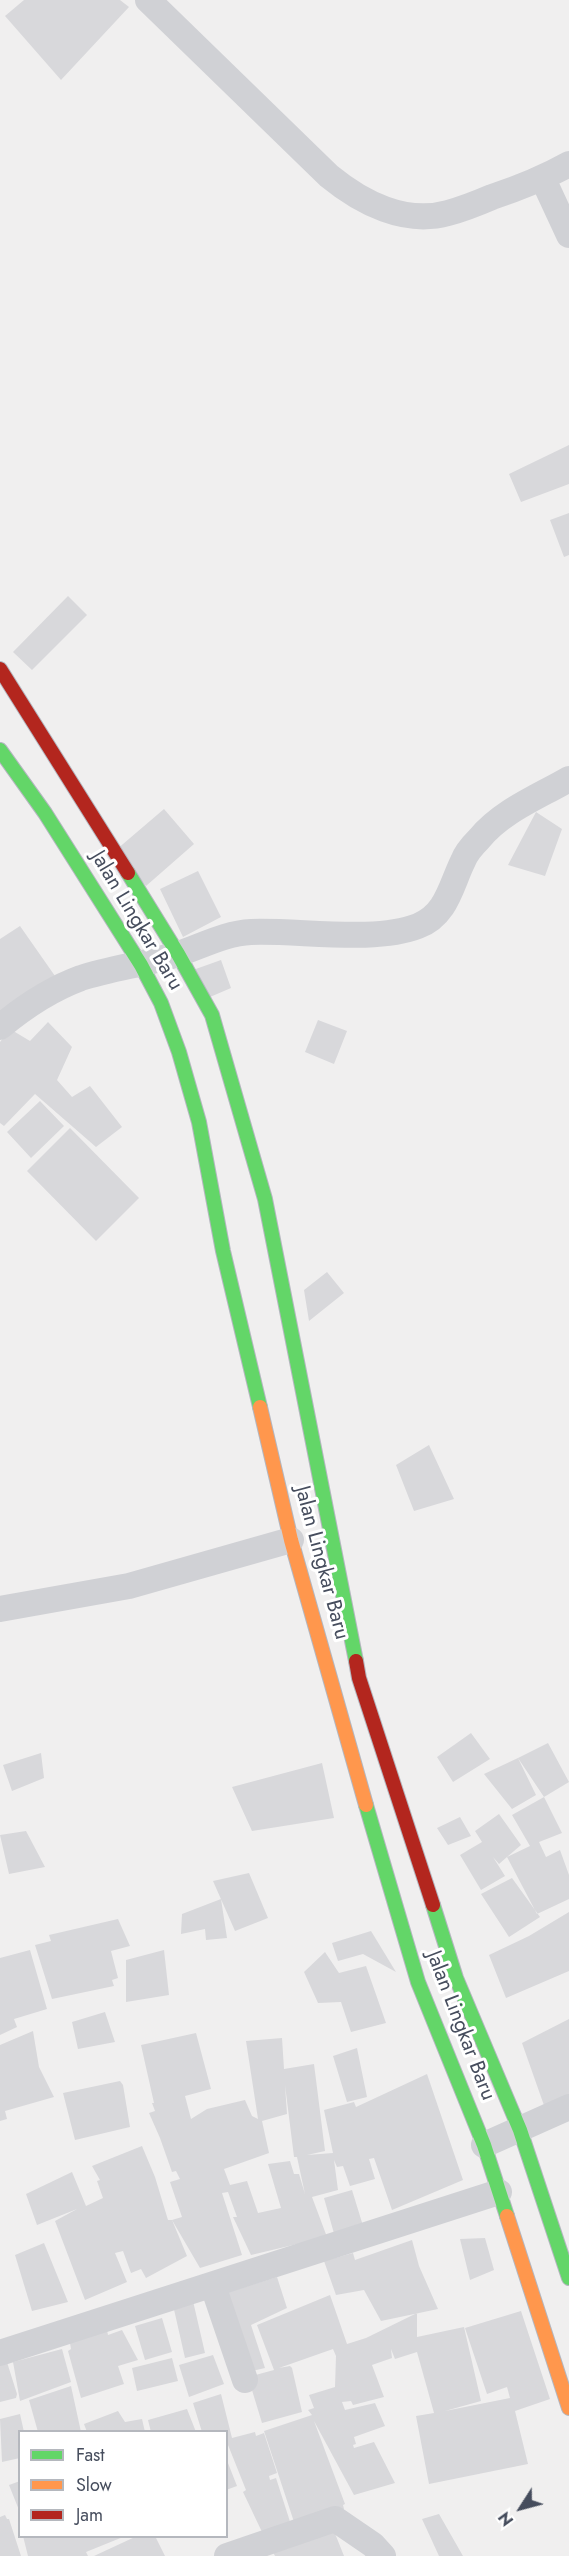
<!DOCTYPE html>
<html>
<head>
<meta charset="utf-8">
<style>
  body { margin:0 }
  #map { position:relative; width:569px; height:2556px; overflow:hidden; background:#f0efef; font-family:Jost,sans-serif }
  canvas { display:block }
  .legend { position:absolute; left:18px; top:2430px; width:210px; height:108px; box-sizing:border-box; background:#fff; border:2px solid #b5b8be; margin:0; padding:8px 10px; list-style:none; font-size:18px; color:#464d5d }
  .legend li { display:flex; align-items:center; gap:12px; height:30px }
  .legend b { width:30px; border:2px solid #b5b8be }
  .north { position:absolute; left:491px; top:2478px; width:60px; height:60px; -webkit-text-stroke:4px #fff; paint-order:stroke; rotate:234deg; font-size:16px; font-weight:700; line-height:24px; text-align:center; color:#464d5d }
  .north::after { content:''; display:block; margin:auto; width:21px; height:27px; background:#464d5d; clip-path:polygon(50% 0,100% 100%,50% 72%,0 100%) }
</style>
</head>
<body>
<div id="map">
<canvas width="569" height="2556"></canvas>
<ul class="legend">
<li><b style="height:8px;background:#63d668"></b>Fast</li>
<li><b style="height:8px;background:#ff974d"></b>Slow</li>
<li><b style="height:8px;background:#b3261e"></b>Jam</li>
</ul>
<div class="north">N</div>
</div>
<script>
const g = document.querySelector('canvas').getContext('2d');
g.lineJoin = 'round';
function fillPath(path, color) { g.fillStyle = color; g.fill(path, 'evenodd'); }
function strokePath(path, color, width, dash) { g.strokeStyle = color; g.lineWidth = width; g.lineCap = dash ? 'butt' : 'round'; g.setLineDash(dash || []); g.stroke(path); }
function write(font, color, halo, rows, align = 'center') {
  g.font = font + ' Jost,sans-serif'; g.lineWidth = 6; g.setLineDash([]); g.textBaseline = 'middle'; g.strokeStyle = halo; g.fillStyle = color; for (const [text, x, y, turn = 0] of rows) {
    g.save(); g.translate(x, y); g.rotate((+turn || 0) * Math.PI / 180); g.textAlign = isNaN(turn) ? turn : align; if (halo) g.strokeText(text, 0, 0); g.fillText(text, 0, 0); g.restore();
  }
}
const building = new Path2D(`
  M 24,0 L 120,0 L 129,7 L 61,80 L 5,16 Z
  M 569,445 L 569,484 L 521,502 L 509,474 Z
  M 569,513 L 569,555 L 564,557 L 550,520 Z
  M 68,596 L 87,615 L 32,670 L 13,652 Z
  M 164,809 L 194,844 L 146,886 L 116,850 Z
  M 536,812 L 562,829 L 545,876 L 508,865 Z
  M 198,871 L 221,917 L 183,937 L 160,889 Z
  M 20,926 L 55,976 L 0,1013 L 0,939 Z
  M 221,960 L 231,988 L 210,997 L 193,970 Z
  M 318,1020 L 347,1031 L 334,1064 L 305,1052 Z
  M 48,1022 L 72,1047 L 57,1080 L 72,1097 L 90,1086 L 122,1127 L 96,1147 L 35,1094 L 4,1126 L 0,1123 L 0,1042 L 10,1029 L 30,1041 Z
  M 40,1101 L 64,1126 L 31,1158 L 7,1132 Z
  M 70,1128 L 139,1198 L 96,1241 L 27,1171 Z
  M 327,1272 L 344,1293 L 309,1321 L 304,1290 Z
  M 429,1445 L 454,1499 L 414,1511 L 396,1465 Z
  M 471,1733 L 490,1759 L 453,1782 L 437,1757 Z
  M 548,1743 L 569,1782 L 544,1797 L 518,1758 Z
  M 41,1753 L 44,1778 L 12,1791 L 3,1765 Z
  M 518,1758 L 536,1795 L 512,1809 L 484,1774 Z
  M 322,1763 L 334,1818 L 252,1831 L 232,1787 Z
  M 544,1797 L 562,1833 L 539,1842 L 546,1857 L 560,1850 L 569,1875 L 569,1899 L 537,1914 L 507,1857 L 499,1864 L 493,1857 L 505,1876 L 481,1890 L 460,1855 L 482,1842 L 475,1831 L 499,1814 L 521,1845 L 507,1857 L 530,1846 L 512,1815 Z
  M 460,1817 L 471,1836 L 448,1845 L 437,1828 Z
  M 26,1831 L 45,1867 L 9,1874 L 0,1835 Z
  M 249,1873 L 268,1918 L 235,1931 L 213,1881 Z
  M 512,1878 L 540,1917 L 509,1937 L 481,1894 Z
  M 221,1899 L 227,1938 L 206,1940 L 205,1929 L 181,1934 L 182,1914 Z
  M 569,1912 L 569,1971 L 506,1998 L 489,1955 L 529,1936 Z
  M 118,1919 L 130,1946 L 111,1951 L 118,1978 L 112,1980 L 114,1986 L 52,1999 L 35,1945 L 51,1941 L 49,1935 Z
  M 371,1931 L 396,1972 L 363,1954 L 338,1961 L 332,1943 Z
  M 30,1950 L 47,2009 L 14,2019 L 17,2027 L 0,2035 L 0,1958 Z
  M 164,1950 L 169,1995 L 126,2002 L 126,1960 Z
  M 325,1952 L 339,1973 L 366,1966 L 386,2023 L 351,2032 L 341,2002 L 318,2003 L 304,1972 Z
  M 105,2012 L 115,2042 L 78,2049 L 72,2022 Z
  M 569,2019 L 569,2095 L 546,2111 L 522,2043 Z
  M 33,2031 L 39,2067 L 54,2097 L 5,2111 L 7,2119 L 0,2121 L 0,2045 Z
  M 196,2033 L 211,2089 L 185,2096 L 191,2119 L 207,2109 L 245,2100 L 252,2116 L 258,2119 L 246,2041 L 282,2038 L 284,2069 L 314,2064 L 325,2151 L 307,2155 L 333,2153 L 324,2110 L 354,2102 L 356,2107 L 427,2074 L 463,2180 L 392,2210 L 374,2158 L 369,2159 L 375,2179 L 350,2186 L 343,2166 L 337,2167 L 334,2160 L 338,2190 L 312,2197 L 327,2237 L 251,2255 L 233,2217 L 237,2217 L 228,2192 L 222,2193 L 242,2255 L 200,2268 L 172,2220 L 182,2217 L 170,2182 L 180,2179 L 176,2171 L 172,2172 L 160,2138 L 149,2113 L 155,2111 L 152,2103 L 154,2103 L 141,2045 ZM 285,2085 L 294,2157 L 297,2157 L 305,2194 L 299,2174 L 294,2174 L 290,2161 L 268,2164 L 281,2208 L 258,2213 L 247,2181 L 230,2185 L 224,2169 L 269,2153 L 262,2121 L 287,2114 Z
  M 357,2048 L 367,2097 L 347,2102 L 333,2056 Z
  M 120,2081 L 123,2085 L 130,2127 L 75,2140 L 63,2093 Z
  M 142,2146 L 155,2177 L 168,2220 L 172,2220 L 187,2256 L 146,2278 L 141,2269 L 131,2273 L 123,2251 L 115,2253 L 127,2282 L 85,2300 L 55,2221 L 77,2209 L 37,2225 L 26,2194 L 72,2172 L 86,2206 L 103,2198 L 97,2181 L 100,2180 L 92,2166 Z
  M 352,2190 L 364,2229 L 335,2237 L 324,2198 Z
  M 485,2238 L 494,2270 L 470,2280 L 460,2239 Z
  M 412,2240 L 419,2266 L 438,2309 L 381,2321 L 364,2290 L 336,2295 L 324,2261 L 353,2253 L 355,2260 Z
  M 44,2243 L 68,2302 L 32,2311 L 15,2255 Z
  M 277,2277 L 287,2308 L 251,2325 L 265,2368 L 252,2371 L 219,2295 Z
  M 330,2295 L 347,2344 L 366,2338 L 417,2313 L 417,2337 L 464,2327 L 481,2401 L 445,2411 L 510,2398 L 507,2387 L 487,2394 L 465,2328 L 521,2311 L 550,2399 L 515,2411 L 528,2464 L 429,2484 L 416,2416 L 434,2413 L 417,2352 L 395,2359 L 391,2349 L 392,2358 L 372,2365 L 384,2397 L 353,2405 L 351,2401 L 342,2402 L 345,2410 L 375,2403 L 385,2426 L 354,2437 L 356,2444 L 353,2445 L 354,2448 L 374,2442 L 395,2483 L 354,2495 L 314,2421 L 345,2504 L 343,2505 L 344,2509 L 296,2528 L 264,2431 L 312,2415 L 308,2410 L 314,2408 L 309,2395 L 335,2387 L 336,2356 L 333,2349 L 279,2368 L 290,2366 L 292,2368 L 302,2412 L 262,2423 L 248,2377 L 274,2370 L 257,2325 Z
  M 193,2301 L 205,2353 L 185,2358 L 173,2305 Z
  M 162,2318 L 172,2352 L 145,2360 L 135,2326 Z
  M 107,2330 L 108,2335 L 122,2330 L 138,2360 L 118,2366 L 124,2384 L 81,2398 L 68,2351 L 71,2349 L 70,2343 Z
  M 62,2349 L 71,2382 L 20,2401 L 13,2362 Z
  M 213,2355 L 224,2384 L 189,2397 L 179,2365 Z
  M 172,2358 L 178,2381 L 137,2391 L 132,2368 Z
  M 6,2359 L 17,2394 L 16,2398 L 0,2402 L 0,2360 Z
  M 71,2386 L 81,2432 L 38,2432 L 29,2400 Z
  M 221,2394 L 232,2438 L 255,2432 L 256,2436 L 264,2433 L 277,2473 L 269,2476 L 270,2480 L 276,2478 L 293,2531 L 262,2532 L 243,2492 L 246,2490 L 226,2440 L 226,2432 L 202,2432 L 193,2403 Z
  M 187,2409 L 196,2432 L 151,2432 L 148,2420 Z
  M 118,2411 L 125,2422 L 142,2419 L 145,2432 L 87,2432 L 84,2424 Z
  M 20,2414 L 24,2432 L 20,2432 L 20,2458 L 2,2462 L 0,2419 Z
  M 226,2458 L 237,2486 L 226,2490 Z
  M 20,2481 L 20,2510 L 19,2510 L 9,2485 Z
  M 439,2514 L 463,2556 L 439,2556 L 422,2519 Z
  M 5,2515 L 7,2519 L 9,2519 L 21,2556 L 0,2556 L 0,2517 Z
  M 332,2526 L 344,2556 L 275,2556 L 269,2544 Z
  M 23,2536 L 123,2536 L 123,2537 L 86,2552 L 88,2556 L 28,2556 Z
  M 137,2536 L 155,2536 L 165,2556 L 94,2556 Z`);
const street = new Path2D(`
  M 148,0 L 329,176 C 362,203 405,225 448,213 C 463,209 478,203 492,197 C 519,188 544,178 569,164
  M 543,179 L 569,235
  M 0,1027 C 24,1007 51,989 81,978 C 112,968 146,964 178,954 C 202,946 226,933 251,932 C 299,930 375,943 418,926 C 447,915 451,885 463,861 C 466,853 473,845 479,839 C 502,811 538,797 569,779
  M 0,1609 L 129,1586 L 291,1540
  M 484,2145 L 569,2107
  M 213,2286 L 245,2380
  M 0,2353 L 499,2192
  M 227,2556 L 335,2519 L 373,2545 L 383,2556`);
const fast = new Path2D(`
  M 0,750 L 45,813 L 141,965 L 161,1003 L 179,1052 L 199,1122 L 223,1251 L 260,1407
  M 128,873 L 178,954 L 212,1015 L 265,1199 L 356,1661
  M 366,1805 L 418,1982 L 484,2145 L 507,2216
  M 433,1905 L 456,1978 L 520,2130 L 569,2278`);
const slow = new Path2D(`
  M 260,1407 L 291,1540 L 366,1805
  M 507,2216 L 569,2408`);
const jam = new Path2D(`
  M 0,669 L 128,873
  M 356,1661 L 359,1678 L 433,1905`);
const streetNames = [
  ["Jalan Lingkar Baru",136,921,59],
  ["Jalan Lingkar Baru",321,1563,75],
  ["Jalan Lingkar Baru",460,2026,69]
];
fillPath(building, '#d8d8db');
strokePath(fast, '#b4b6bf', 16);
strokePath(slow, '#b4b6bf', 16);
strokePath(jam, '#b4b6bf', 16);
strokePath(street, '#d0d1d5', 26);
strokePath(fast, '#63d668', 14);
strokePath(slow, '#ff974d', 14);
strokePath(jam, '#b3261e', 14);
write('21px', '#464d5d', '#fff', streetNames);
</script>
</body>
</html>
